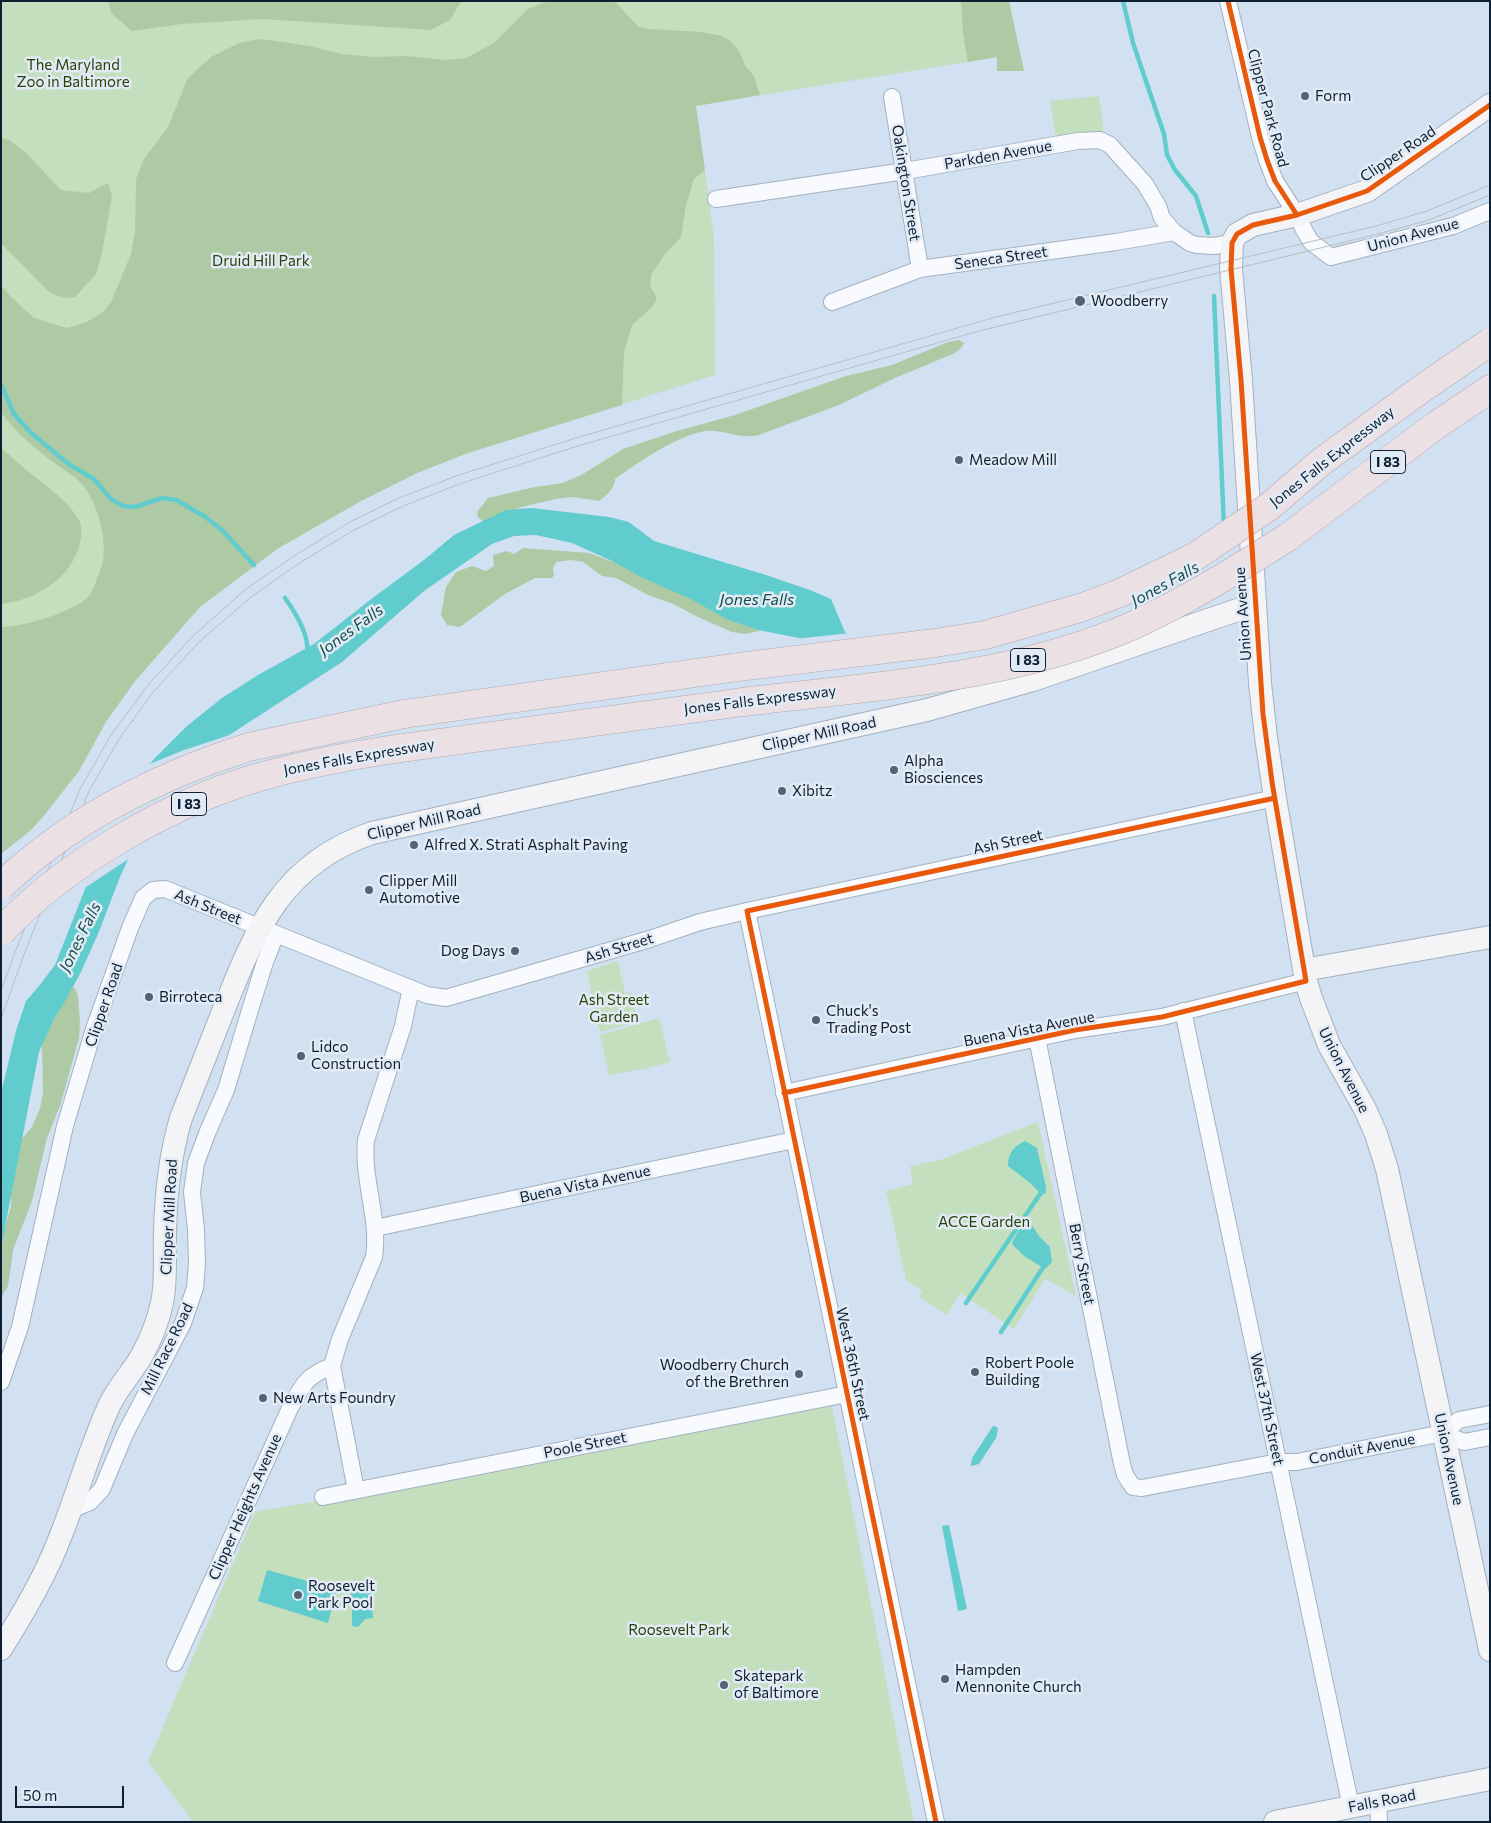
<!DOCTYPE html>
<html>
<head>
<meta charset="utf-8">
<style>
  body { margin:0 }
  #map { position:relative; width:1491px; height:1823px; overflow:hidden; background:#d2e1f1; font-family:Commissioner,sans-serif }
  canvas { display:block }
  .frame { position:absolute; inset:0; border:2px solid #0e1f31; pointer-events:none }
  .scale { position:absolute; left:15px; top:1786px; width:109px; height:22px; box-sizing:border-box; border:2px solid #0e1f31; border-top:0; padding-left:6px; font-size:15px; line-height:18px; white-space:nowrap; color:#0e1f31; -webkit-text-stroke:4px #e2ebf5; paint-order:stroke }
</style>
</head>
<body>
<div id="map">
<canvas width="1491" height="1823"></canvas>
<div class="frame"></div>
<div class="scale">50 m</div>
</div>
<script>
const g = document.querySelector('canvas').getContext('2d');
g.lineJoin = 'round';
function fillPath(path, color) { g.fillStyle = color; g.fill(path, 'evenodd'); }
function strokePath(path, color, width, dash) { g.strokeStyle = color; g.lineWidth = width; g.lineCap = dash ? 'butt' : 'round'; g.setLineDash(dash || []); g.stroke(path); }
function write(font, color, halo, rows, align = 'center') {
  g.font = font + ' Commissioner,sans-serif'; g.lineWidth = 5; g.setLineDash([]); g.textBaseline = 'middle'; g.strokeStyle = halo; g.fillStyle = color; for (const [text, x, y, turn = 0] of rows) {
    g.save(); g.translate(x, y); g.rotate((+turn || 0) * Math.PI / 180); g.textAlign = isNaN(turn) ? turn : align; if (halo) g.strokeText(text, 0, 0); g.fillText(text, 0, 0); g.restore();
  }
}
const green = new Path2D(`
  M 1,1 L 1009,1 L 1024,71 L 997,71 L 997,57 L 696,106 L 714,238 L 715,375 L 468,453 L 417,473 L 361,501 L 277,549 L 200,607 L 136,680 L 107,720 L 79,771 L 1,839 Z
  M 1099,96 L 1104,134 L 1056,138 L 1050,101 Z
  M 618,961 L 625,994 L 632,992 L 637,1022 L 600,1032 L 587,971 Z
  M 659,1018 L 670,1062 L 648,1068 L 609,1075 L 600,1035 Z
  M 1038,1122 L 1076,1296 L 1045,1279 L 1014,1329 L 960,1293 L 947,1315 L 919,1297 L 922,1291 L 906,1280 L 886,1191 L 913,1184 L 910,1166 L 940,1160 Z
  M 832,1406 L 914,1822 L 193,1822 L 148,1762 L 255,1512 L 544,1461 Z`);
const forest = new Path2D(`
  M 108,1 L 461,1 L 450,20 L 431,30 L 263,19 L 182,24 L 132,31 L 111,13 Z
  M 548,1 L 614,1 L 639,27 L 649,29 L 701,32 L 722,36 L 730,41 L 738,49 L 746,67 L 754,76 L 760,95 L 696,106 L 705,170 L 694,179 L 686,205 L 681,237 L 665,254 L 651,275 L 650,286 L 656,296 L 656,301 L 653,306 L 632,325 L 624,352 L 622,405 L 468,453 L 417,473 L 361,501 L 277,549 L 200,607 L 136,680 L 107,720 L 79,771 L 42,818 L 30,831 L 1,854 L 1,627 C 23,627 70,613 87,598 C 92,593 95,585 97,578 C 99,573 102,566 103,560 C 107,537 97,503 83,485 C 75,476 62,469 53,462 C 34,448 14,431 1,412 L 1,285 L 11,297 L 34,318 L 67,328 L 87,322 L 104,311 L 111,302 L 131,254 L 135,233 L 136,179 L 144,159 L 168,127 L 188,78 L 211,57 L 239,43 L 260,39 L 310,46 L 341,54 L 374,57 L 406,56 L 446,60 L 466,58 L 494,43 L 528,9 Z
  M 961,1 L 1009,1 L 1024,71 L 997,71 L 997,57 L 968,62 L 963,33 Z
  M 1,138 L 9,140 L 25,152 L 61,190 L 89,193 L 108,183 L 112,196 L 102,253 L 96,274 L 75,297 L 64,298 L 50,293 L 1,243 Z
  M 959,340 L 964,343 L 961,348 L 955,353 L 895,378 L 839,405 L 759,435 C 741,440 723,429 705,431 C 676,436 639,462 615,479 C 615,488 606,496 599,501 L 573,497 L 555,499 L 522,507 L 483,522 L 478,517 L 477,512 L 488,498 L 535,487 L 563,483 L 583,474 L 623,449 L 677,431 L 735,415 L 846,376 L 892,365 L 948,342 Z
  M 1,448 C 9,454 16,461 24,468 C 43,484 67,499 79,520 C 82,526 82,536 80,543 C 72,578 36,600 1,604 Z
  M 523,548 L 589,553 L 616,563 L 760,629 L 759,631 L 745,634 L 732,632 L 698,617 L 673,604 L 648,595 L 616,578 L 602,576 L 583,562 L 571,560 L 556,562 L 553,568 L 554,575 L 552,578 L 535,578 L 505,594 L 460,627 L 447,625 L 441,615 L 446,587 L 456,572 L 472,566 L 486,571 L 494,566 L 493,555 L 507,551 L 514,554 Z
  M 73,987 L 76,990 L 78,996 L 80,1021 L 79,1038 L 60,1106 L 47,1138 L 32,1201 L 13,1250 L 8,1286 L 1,1298 L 1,1241 L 11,1206 L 11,1186 L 20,1141 L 32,1127 L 40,1108 L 43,1093 L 42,1042 L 70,988 Z`);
const water = new Path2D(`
  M 1490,343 L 1490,387 L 1422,423 L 1288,525 L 1238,561 L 1184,592 L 1122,624 L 1062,645 L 1002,660 L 933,674 L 861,681 L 843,678 L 810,644 L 799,638 L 758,630 L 726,619 L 691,599 L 643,578 L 612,561 L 572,543 L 536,535 L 514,536 L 492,544 L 424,591 L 342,662 L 220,741 L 172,788 L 142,829 L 120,877 L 98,934 L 80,974 L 64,1003 L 54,1019 L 39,1052 L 1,1248 L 1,1093 L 16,1031 L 26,1001 L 39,986 L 55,965 L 96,861 L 112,816 L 153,760 L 187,726 L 222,698 L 258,675 L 314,644 L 370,600 L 424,560 L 454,535 L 506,510 L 532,508 L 609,517 L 629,522 L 654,541 L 766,575 L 810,590 L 831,599 L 845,632 L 852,637 L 864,641 L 882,643 L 949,636 L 998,625 L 1093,597 L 1149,577 L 1210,547 L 1256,515 L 1297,477 L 1429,377 Z
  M 1025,1141 L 1037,1148 L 1046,1187 L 1046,1193 L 1042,1195 L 1029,1182 L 1008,1166 C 1008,1153 1013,1147 1025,1141 Z
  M 1029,1221 L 1039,1236 L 1050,1247 L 1052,1262 L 1045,1269 L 1024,1256 L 1012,1244 C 1015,1236 1021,1224 1029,1221 Z
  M 993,1426 L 997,1427 L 998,1430 L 996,1438 L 979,1464 L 971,1466 L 972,1458 Z
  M 949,1525 L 967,1609 L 958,1611 L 942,1526 Z
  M 267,1570 L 337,1589 L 328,1623 L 258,1601 Z
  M 350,1587 L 371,1591 L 373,1618 L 365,1619 L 358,1627 L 352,1626 L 352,1603 Z`);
const pier = new Path2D(`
  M 1490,340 L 1490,390 L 1239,563 L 1063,647 L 842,680 L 808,646 L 795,639 L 850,633 L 864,639 L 949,634 L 1148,575 Z
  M 239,732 L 222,743 L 174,790 L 145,830 L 133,856 L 83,889 L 110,815 L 145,766 L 184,750 Z`);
const stream = new Path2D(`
  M 1123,1 L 1133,43 L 1164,134 L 1167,155 L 1175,170 L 1196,196 L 1208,233
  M 1214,296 L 1224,527
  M 1,385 L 14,414 L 31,433 L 70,465 L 94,479 L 111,499 L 123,506 L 135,507 L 162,498 L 176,500 L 204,516 L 222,530 L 254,565
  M 285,598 C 295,612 310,636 307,654
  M 966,1303 L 1040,1194
  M 1001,1332 L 1042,1269`);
const street = new Path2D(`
  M 1228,1 L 1260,137 L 1267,160 L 1275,181 L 1297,215 L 1304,230 L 1311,242 L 1331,257 L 1453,226 L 1490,211
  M 892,97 L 920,269
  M 716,199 L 905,171 L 1078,141 L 1100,140 L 1110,145 L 1145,184 L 1158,206 L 1162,218 L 1174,232 L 1190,243 L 1197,245 L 1214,246 L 1232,243
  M 832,302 L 920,269 L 1116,242 L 1174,232
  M 747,911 L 936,1822
  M 1183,1011 L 1351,1807
  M 1037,1038 L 1122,1464 L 1125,1475 L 1133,1487 L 1142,1488 L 1278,1462 L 1297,1462 L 1443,1433 L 1459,1420 L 1490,1414
  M 784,1093 L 1075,1030 L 1162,1017 L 1306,981
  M 375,1228 L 794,1140
  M 1,1382 L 20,1327 L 65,1126 L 94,1029 L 130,928 L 143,898 L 153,890 L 165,889 L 427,995 L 446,998 L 650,939 L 700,922 L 747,911 L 1275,798
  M 1443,1433 L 1464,1442 L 1490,1437
  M 356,1490 L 332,1366 L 340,1339 L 374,1257 C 380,1219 362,1180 366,1140 L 403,1026 L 411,988
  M 323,1497 L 847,1394
  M 69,1511 L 90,1502 L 102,1489 L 125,1434 L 183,1323 L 195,1288 L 197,1263 L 196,1230 L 192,1192 L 196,1163 L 208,1131 L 226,1090 L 250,1010 L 265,962 L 276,934
  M 175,1663 L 290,1408 C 303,1384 306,1376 332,1366
  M 1378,1801 L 1379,1822`);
const secondary = new Path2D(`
  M 1490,105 L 1367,191 L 1297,215 L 1253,225 L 1237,234 L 1232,243 L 1231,269 L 1241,380 L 1260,683 L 1266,737 L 1275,798 L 1306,981 L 1311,998 L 1329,1045 L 1365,1109 L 1376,1134 L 1387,1169 L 1490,1650
  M 1304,970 L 1490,937
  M 1,1649 C 24,1612 46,1575 61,1535 C 78,1492 90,1448 109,1406 C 117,1388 132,1373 142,1355 C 151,1339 158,1321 162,1303 C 167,1279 164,1255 165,1231 C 166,1192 170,1155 181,1118 C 195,1082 210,1045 224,1009 C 256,928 283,863 372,833 L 927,710 L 1033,680 L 1255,604
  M 1275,1822 L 1490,1779`);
const highway = new Path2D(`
  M 1288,537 L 1435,426 L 1490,389
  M 404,714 L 738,667
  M 409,747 L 743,702`);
const tram = new Path2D(`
  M 1,991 L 14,955 L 80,789 L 111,735 L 149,684 L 193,636 L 246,589 L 297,554 L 350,522 L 399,498 L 459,475 L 579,437 L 996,317 L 1376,226 L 1427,211 L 1490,185
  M 1,1019 L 23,957 L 89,791 L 119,739 L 154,691 L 199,642 L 251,597 L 301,562 L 354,530 L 403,506 L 462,483 L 581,445 L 979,331 L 1378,234 L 1429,220 L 1490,195`);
const highwayBridge = new Path2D(`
  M 738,667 L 935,643 L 985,635 L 1080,608 L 1120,593 L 1196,556 L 1270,506 L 1321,462 L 1420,390 L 1490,342
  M 743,702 C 874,686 1012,679 1134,625 C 1188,600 1238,569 1288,537
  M 1,886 C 70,820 158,776 249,747 L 404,714
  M 1,932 C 63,865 168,804 256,778 C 306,764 358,754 409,747`);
const cycleway = new Path2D(`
  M 1228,1 L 1260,137 L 1267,160 L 1275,181 L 1297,215
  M 784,1093 L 1075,1030 L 1162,1017 L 1306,981 L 1272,782 L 1263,714 L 1241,380 L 1231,269 L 1232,243 L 1237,234 L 1253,225 L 1297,215 L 1367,191 L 1490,105
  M 936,1822 L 747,911 L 1275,798`);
const markers = [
  [1305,96,5,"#536374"],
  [1080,301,6,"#536374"],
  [959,460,5,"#536374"],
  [894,770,5,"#536374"],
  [782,791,5,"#536374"],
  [414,845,5,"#536374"],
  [369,890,5,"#536374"],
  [515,951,5,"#536374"],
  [149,997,5,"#536374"],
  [816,1020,5,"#536374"],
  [301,1056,5,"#536374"],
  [975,1372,5,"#536374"],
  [799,1374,5,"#536374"],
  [263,1398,5,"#536374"],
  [298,1595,5,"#536374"],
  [945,1679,5,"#536374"],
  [724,1685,5,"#536374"]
];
const shields = [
  [1388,462,35],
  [1028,660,35],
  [189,804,35]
];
const shieldNames = [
  ["I 83",1388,462],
  ["I 83",1028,660],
  ["I 83",189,804]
];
const parkNames = [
  ["The Maryland",73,65],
  ["Zoo in Baltimore",73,82],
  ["Druid Hill Park",261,261],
  ["Ash Street",614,1000],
  ["Garden",614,1017],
  ["ACCE Garden",984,1222],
  ["Roosevelt Park",679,1630]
];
const poiNames = [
  ["Form",1315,96],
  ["Woodberry",1091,301],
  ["Meadow Mill",969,460],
  ["Alpha",904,761],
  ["Biosciences",904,778],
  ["Xibitz",792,791],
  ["Alfred X. Strati Asphalt Paving",424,845],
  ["Clipper Mill",379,881],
  ["Automotive",379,898],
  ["Dog Days",505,951,"right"],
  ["Birroteca",159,997],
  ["Chuck's",826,1011],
  ["Trading Post",826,1028],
  ["Lidco",311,1047],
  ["Construction",311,1064],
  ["Robert Poole",985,1363],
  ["Building",985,1380],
  ["Woodberry Church",789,1365,"right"],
  ["of the Brethren",789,1382,"right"],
  ["New Arts Foundry",273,1398],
  ["Roosevelt",308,1586],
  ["Park Pool",308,1603],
  ["Hampden",955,1670],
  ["Mennonite Church",955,1687],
  ["Skatepark",734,1676],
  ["of Baltimore",734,1693]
];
const streetNames = [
  ["Clipper Park Road",1268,108,75],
  ["Clipper Road",1398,154,-34],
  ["Parkden Avenue",998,155,-10],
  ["Oakington Street",906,183,81],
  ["Union Avenue",1413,235,-15],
  ["Seneca Street",1001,258,-8],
  ["Jones Falls Expressway",1332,457,-38],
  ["Union Avenue",1243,614,-94],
  ["Jones Falls Expressway",760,700,-7],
  ["Clipper Mill Road",819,734,-12],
  ["Jones Falls Expressway",359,757,-10],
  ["Clipper Mill Road",424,822,-13],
  ["Ash Street",1008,842,-12],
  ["Ash Street",208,907,22],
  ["Ash Street",619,948,-17],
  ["Clipper Road",104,1005,-71],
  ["Buena Vista Avenue",1029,1029,-11],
  ["Union Avenue",1344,1070,63],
  ["Buena Vista Avenue",585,1184,-12],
  ["Clipper Mill Road",169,1217,-87],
  ["Berry Street",1082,1264,79],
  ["Mill Race Road",167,1349,-64],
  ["West 36th Street",853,1364,78],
  ["West 37th Street",1267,1409,78],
  ["Poole Street",585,1445,-11],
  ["Conduit Avenue",1362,1449,-11],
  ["Union Avenue",1449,1459,78],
  ["Clipper Heights Avenue",245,1507,-66],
  ["Falls Road",1382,1801,-11]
];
const waterNames = [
  ["Jones Falls",1165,584,-29],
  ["Jones Falls",757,600],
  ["Jones Falls",351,630,-36],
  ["Jones Falls",80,937,-64]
];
fillPath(green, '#c3dfbd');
fillPath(forest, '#adcaa5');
fillPath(water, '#60cccd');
fillPath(pier, '#d2e1f1');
strokePath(stream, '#60cccd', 4.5);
strokePath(street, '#a2b1c1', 18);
strokePath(secondary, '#a2b1c1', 24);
strokePath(highway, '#afa9b4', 29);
strokePath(street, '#f8fafd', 16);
strokePath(secondary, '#f4f3f5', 22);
strokePath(highway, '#ebe0e4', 28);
strokePath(tram, '#b9bdc2', 1);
strokePath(highwayBridge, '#afa9b4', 29, []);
strokePath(highwayBridge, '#ebe0e4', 28);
strokePath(cycleway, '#e8590c', 5);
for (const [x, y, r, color] of markers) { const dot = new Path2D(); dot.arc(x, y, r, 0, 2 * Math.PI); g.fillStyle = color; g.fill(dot); strokePath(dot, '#e2ebf5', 2); }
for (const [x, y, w] of shields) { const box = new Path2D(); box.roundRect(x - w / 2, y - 11.5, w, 23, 4); g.fillStyle = '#e2ebf5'; g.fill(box); strokePath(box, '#0e1f31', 1); }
write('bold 14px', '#0e1f31', null, shieldNames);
write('15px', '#284205', '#e2ebf5', parkNames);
write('15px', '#0e1f31', '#e2ebf5', poiNames, 'left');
write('15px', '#0e1f31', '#e2ebf5', streetNames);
write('italic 16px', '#104d4b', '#e2ebf5', waterNames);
</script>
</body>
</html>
